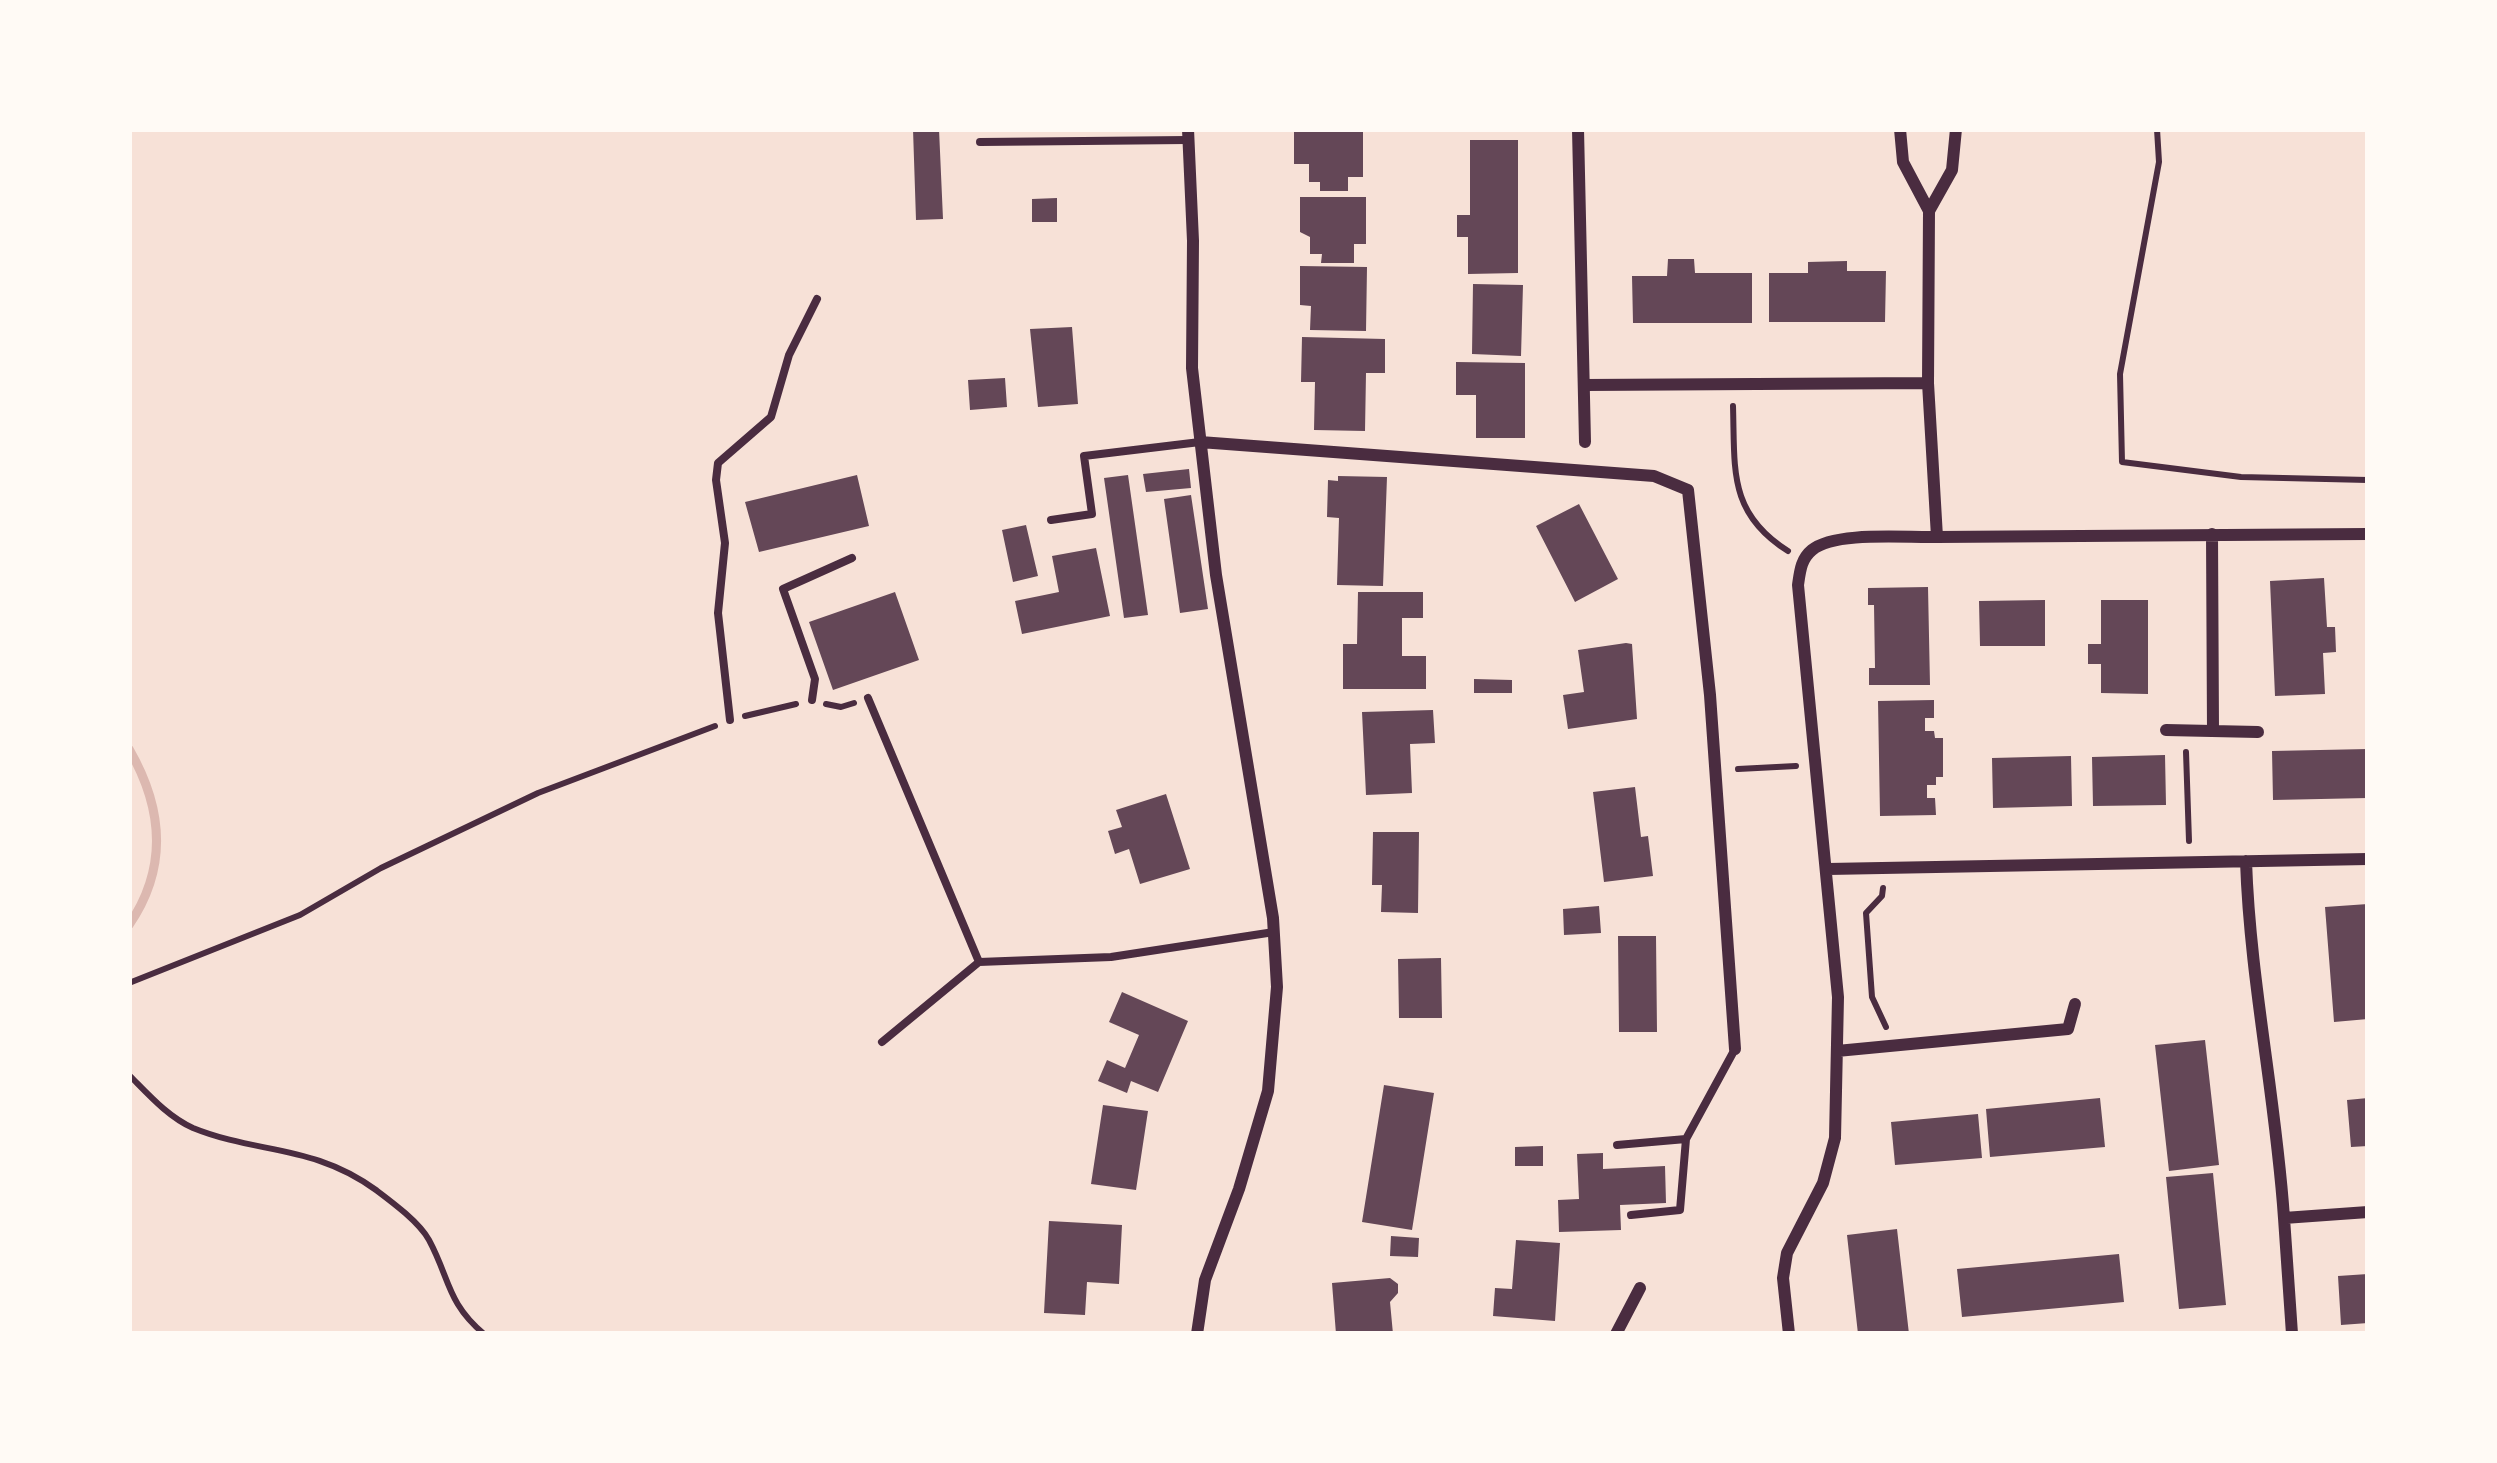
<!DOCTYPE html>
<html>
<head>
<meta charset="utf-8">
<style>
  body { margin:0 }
  #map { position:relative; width:2497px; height:1463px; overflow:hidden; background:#f7e1d7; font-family:"Nunito Sans",sans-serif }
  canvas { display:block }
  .frame { position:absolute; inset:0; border:132px solid #fffaf5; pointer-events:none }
</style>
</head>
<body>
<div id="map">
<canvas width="2497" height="1463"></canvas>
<div class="frame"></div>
</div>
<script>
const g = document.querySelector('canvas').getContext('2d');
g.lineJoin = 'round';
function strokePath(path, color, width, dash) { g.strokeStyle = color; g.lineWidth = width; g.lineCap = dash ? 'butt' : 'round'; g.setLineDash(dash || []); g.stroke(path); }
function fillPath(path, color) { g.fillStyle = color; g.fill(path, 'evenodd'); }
const stream = new Path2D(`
  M 129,749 C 163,808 168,868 129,925`);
const building = new Path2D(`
  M 913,129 L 939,129 L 943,219 L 916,220 Z
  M 1294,129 L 1363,129 L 1363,177 L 1348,177 L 1348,191 L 1320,191 L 1320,182 L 1309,182 L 1309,164 L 1294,164 Z
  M 1470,140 L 1518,140 L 1518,273 L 1468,274 L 1468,237 L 1457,237 L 1457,215 L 1470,215 Z
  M 1300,197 L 1366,197 L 1366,244 L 1354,244 L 1354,263 L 1321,263 L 1322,254 L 1310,254 L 1310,237 L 1300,232 Z
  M 1057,198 L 1057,222 L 1032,222 L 1032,199 Z
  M 1668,259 L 1694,259 L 1695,273 L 1752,273 L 1752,323 L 1633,323 L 1632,276 L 1667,276 Z
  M 1847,261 L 1847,271 L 1886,271 L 1885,322 L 1769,322 L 1769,273 L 1808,273 L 1808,262 Z
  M 1300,266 L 1367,267 L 1366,331 L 1310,330 L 1311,306 L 1300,305 Z
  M 1473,284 L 1523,285 L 1521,356 L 1472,354 Z
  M 1072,327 L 1078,404 L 1038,407 L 1030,329 Z
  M 1302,337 L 1385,339 L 1385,373 L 1366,373 L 1365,431 L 1314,430 L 1315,382 L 1301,382 Z
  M 1456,362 L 1525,363 L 1525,438 L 1476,438 L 1476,395 L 1456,395 Z
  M 1005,378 L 1007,407 L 970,410 L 968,380 Z
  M 1189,469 L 1191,488 L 1146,492 L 1143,474 Z
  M 857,475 L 869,526 L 759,552 L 745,502 Z
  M 1128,475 L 1148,615 L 1124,618 L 1104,478 Z
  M 1338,476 L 1387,477 L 1383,586 L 1337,585 L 1339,518 L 1327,517 L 1328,480 L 1338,481 Z
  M 1191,495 L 1208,609 L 1180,613 L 1164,499 Z
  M 1579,504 L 1618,579 L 1575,602 L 1536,526 Z
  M 1026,525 L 1038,576 L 1013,582 L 1002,530 Z
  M 1096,548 L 1110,616 L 1022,634 L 1015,601 L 1059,592 L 1052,556 Z
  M 2324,578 L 2327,627 L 2335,627 L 2336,652 L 2323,653 L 2325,694 L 2275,696 L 2270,581 Z
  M 1928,587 L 1930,685 L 1869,685 L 1869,668 L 1875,668 L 1874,605 L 1868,605 L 1868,588 Z
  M 895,592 L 919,660 L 833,690 L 809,622 Z
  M 1358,592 L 1423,592 L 1423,618 L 1402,618 L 1402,656 L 1426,656 L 1426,689 L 1343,689 L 1343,644 L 1357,644 Z
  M 2045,600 L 2045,646 L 1980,646 L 1979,601 Z
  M 2101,600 L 2148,600 L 2148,694 L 2101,693 L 2101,664 L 2088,664 L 2088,644 L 2101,644 Z
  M 1626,643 L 1632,644 L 1637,719 L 1568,729 L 1563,695 L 1584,692 L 1578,650 Z
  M 1474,679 L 1512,680 L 1512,693 L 1474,693 Z
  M 1934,700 L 1934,718 L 1925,718 L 1925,731 L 1934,731 L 1935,738 L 1943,738 L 1943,777 L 1936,777 L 1936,785 L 1927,785 L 1927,798 L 1935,798 L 1936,815 L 1880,816 L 1878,701 Z
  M 1433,710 L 1435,743 L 1410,744 L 1412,793 L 1366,795 L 1362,712 Z
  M 2368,749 L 2368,798 L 2273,800 L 2272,751 Z
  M 2165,755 L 2166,805 L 2093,806 L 2092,757 Z
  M 2071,756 L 2072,806 L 1993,808 L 1992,758 Z
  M 1635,787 L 1641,837 L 1648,836 L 1653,876 L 1604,882 L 1593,792 Z
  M 1166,794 L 1190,869 L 1140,884 L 1129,849 L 1115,854 L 1108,831 L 1122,827 L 1116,810 Z
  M 1373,832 L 1419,832 L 1418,913 L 1381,912 L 1382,885 L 1372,885 Z
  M 2368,904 L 2368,1019 L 2334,1022 L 2325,907 Z
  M 1599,906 L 1601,933 L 1564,935 L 1563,909 Z
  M 1618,936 L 1656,936 L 1657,1032 L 1619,1032 Z
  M 1441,958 L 1442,1018 L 1399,1018 L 1398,959 Z
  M 1122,992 L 1188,1021 L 1158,1092 L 1131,1081 L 1127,1093 L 1098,1081 L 1107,1060 L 1125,1068 L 1139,1035 L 1109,1022 Z
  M 2205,1040 L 2219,1165 L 2169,1171 L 2155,1045 Z
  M 1384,1085 L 1434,1093 L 1412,1230 L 1362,1222 Z
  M 2100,1098 L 2105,1147 L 1990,1157 L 1986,1109 Z
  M 2368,1098 L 2368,1146 L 2351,1147 L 2347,1100 Z
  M 1103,1105 L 1148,1111 L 1136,1190 L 1091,1184 Z
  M 1978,1114 L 1982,1158 L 1895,1165 L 1891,1122 Z
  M 1543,1146 L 1543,1166 L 1515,1166 L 1515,1147 Z
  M 1603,1153 L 1603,1169 L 1665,1166 L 1666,1203 L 1620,1205 L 1621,1230 L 1559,1232 L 1558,1200 L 1579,1199 L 1577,1154 Z
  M 2213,1173 L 2226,1305 L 2179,1309 L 2166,1177 Z
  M 1049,1221 L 1122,1225 L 1119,1284 L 1087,1282 L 1085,1315 L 1044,1313 Z
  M 1897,1229 L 1909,1334 L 1858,1334 L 1847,1235 Z
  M 1391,1236 L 1419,1238 L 1418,1257 L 1390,1256 Z
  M 1516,1240 L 1560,1243 L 1555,1321 L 1493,1316 L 1495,1288 L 1512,1289 Z
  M 2119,1254 L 2124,1302 L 1962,1317 L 1957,1269 Z
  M 2368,1274 L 2368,1323 L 2341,1325 L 2338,1276 Z
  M 1390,1278 L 1398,1284 L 1398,1293 L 1390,1302 L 1393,1334 L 1336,1334 L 1332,1283 Z`);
const path = new Path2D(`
  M 2157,129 L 2159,162 L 2120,374 L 2122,462 L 2241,477 L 2368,480
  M 1733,406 C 1735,470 1728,513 1788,551
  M 826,704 L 841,707 L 854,703
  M 745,716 L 796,704
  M 2186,752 L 2189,841
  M 1738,769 L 1796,766
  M 1883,888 L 1882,896 L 1866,913 L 1872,997 L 1886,1027
  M 129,983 L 300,915 L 381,868 L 538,793 L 715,726
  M 129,1075 C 148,1094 168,1117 193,1128 C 257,1154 313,1144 376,1190 C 392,1202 419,1222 429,1240 C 450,1279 447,1303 484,1334`);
const service = new Path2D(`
  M 980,142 L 1187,140
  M 1051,520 L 1092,514 L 1084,456 L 1200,442
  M 868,698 L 979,962 L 882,1042
  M 812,700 L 815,679 L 783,589 L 852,558
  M 730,720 L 718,613 L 725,543 L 716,480 L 718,463 L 771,417 L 789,355 L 817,299
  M 979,962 L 1111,957 L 1274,932
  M 1617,1145 L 1686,1139 L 1735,1049
  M 1631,1215 L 1680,1210 L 1686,1139`);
const minor = new Path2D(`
  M 1188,129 L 1193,241 L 1192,368 L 1216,575 L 1273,918 L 1277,987 L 1268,1091 L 1239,1189 L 1205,1280 L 1197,1334
  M 1578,129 L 1585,442
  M 1900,129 L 1903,162 L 1929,211 L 1928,383 L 1937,537 L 2368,534
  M 1929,211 L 1952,170 L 1956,129
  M 1585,385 L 1928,383
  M 1200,442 L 1654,476 L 1688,490 L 1710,695 L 1735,1049
  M 2212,534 L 2213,731
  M 2166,730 L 2258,732
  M 2246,861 C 2250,981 2276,1098 2284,1218 L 2368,1212
  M 1828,869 L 2368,859
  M 1837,1051 L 2068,1029 L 2075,1004
  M 2284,1218 L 2292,1334
  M 1616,1334 L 1640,1288
  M 1789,1334 L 1783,1278 L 1787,1253 L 1823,1183 L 1835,1138 L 1838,997 L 1798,585 C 1800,571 1801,559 1812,550 C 1835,531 1906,538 1937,537`);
strokePath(stream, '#dcb8b0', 9);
fillPath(building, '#644757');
strokePath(path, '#4a2c40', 6);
strokePath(service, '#4a2c40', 8);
strokePath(minor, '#4a2c40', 12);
</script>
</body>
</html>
